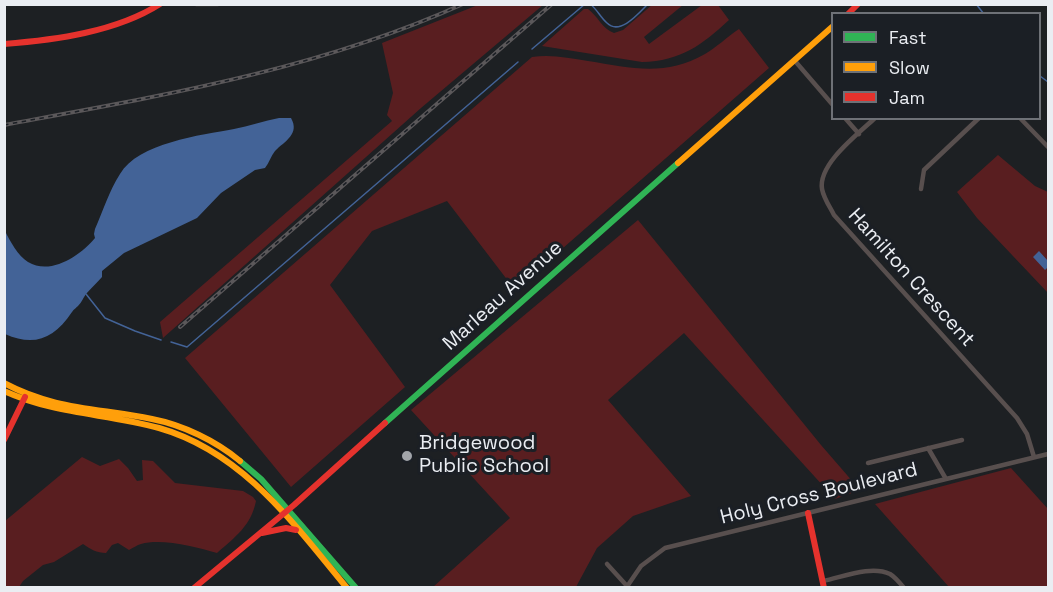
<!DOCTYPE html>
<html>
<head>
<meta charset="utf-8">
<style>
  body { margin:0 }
  #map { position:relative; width:1053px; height:592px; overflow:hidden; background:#1d2023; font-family:"Space Grotesk",sans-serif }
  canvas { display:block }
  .frame { position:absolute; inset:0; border:6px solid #eaedf2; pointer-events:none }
  .legend { position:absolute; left:831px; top:12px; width:210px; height:108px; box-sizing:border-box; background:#1b1f25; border:2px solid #6e7177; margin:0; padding:8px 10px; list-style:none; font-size:18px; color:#eaedf2 }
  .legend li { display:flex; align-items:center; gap:12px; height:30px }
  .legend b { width:30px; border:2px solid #6e7177 }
</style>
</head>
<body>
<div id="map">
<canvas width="1053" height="592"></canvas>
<div class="frame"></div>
<ul class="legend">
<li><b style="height:8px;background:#30b455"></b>Fast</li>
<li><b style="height:8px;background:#ff9f0a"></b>Slow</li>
<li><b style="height:8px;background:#e5322d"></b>Jam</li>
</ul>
</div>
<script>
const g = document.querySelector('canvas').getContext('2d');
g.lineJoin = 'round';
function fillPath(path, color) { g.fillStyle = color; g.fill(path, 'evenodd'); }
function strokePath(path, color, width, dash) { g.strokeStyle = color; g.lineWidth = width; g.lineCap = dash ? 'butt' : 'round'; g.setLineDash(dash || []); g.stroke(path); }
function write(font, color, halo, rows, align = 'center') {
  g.font = font + ' "Space Grotesk",sans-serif'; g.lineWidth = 6; g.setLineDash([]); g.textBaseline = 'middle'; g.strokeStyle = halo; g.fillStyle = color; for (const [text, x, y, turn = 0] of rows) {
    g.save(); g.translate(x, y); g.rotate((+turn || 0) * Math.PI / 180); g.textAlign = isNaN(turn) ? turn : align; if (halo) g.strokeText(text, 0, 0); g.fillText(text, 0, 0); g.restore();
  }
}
const green = new Path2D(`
  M 653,4 L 683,5 L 644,37 L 649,44 L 702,5 L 718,5 L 729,20 C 702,45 681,61 642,62 L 542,46 L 584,9 L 588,9 C 598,16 602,29 614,33 L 623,30 Z
  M 478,5 L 543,5 L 421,108 L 163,338 L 160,322 L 392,121 L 387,115 L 393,93 L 382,43 Z
  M 739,29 L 769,68 L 515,290 L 447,201 L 372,231 L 330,285 L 405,387 L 291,487 L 185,358 L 532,57 C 551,54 569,58 588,61 C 631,68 665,77 705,54 C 717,47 727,37 739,29 Z
  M 998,155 L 1035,186 L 1048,192 L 1048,293 L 977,218 L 957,192 Z
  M 638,220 L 821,445 L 860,490 L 835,499 L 684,333 L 608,400 L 691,496 L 633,516 L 597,548 L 576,587 L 433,587 L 510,518 L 411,410 Z
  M 82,457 L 100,466 L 119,459 L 128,468 L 137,481 L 143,480 L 142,460 L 153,461 L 175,483 L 243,491 L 253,497 L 256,501 C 251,526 235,537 217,553 C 196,547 162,538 141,544 C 137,545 133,548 129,550 L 118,543 L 112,545 L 106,553 C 97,553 90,549 83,544 L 54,562 L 43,565 L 23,581 L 19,587 L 5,587 L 5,521 Z
  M 1011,468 L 1048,509 L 1048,587 L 949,587 L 875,504 Z`);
const water = new Path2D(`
  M 279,118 L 291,118 C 300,134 285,141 275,151 C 271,156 269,163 265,168 L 255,170 L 221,193 L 197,218 L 124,253 L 102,271 L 102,277 C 97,283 91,288 86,294 C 83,298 82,302 78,306 C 76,308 74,309 72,312 C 54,339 34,347 5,334 L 5,231 C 10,241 18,256 28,262 C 51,276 81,255 95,238 L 94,234 L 95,229 C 103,211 109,191 120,174 C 138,143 201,135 234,129 C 249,126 264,121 279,118 Z
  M 1039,251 L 1048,261 L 1048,267 L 1045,270 L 1033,257 Z`);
const stream = new Path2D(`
  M 590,4 C 597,9 600,17 607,23 C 620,36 639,13 648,4
  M 976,4 L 984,14
  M 532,49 L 585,4
  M 1040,76 L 1048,82
  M 86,294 L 105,318 L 135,331 L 161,340
  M 171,342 L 187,347 L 518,62`);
const street = new Path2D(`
  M 196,4 L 218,4
  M 795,61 L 832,104
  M 845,118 L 859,134
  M 875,118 C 858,134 818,164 822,189 C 824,199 830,207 834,215 L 1017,418 L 1027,434 L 1034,457
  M 1020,118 L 1048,147
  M 921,189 L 924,170 L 979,118
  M 928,448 L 946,479
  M 868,463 L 962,440
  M 607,564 L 627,586
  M 823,581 C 843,577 871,565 890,574 C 895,577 900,583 904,588
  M 626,588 L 641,566 L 665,548 L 1048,454`);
const fast = new Path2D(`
  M 385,423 L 678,163
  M 240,461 L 261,479 L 356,588`);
const slow = new Path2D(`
  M 678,163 L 832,27
  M 4,383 C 54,410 99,408 152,419 C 183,425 216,441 240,461
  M 4,391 C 57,415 105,413 159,428 C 243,452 294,524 347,588`);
const jam = new Path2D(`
  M 848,14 L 858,4
  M 4,44 C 55,40 116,32 160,4
  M 4,440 L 25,397
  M 808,513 L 824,588
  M 262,533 L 286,528 L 296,530
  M 194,588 L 294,505 L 385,423`);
const rail = new Path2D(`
  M 4,125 C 160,96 317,70 463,4
  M 180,327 L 552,4`);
const markers = [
  [407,456,6,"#a2a5aa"]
];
const streetNames = [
  ["Hamilton Crescent",911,278,48],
  ["Marleau Avenue",503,296,-42],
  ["Holy Cross Boulevard",819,494,-14]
];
const poiNames = [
  ["Bridgewood",419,444],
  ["Public School",419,467]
];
fillPath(green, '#591e20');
fillPath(water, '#436397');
strokePath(stream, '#436397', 1.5);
strokePath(street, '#584f4e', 4.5);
strokePath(fast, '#30b455', 6);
strokePath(slow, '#ff9f0a', 6);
strokePath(jam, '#e5322d', 6);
strokePath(rail, '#5b585a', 4);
strokePath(rail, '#1b1f25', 1.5, [4.5]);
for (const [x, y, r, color] of markers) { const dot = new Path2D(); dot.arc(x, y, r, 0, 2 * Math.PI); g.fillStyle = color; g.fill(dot); strokePath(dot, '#1b1f25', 2); }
write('20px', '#eaedf2', '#1b1f25', streetNames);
write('20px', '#eaedf2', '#1b1f25', poiNames, 'left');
</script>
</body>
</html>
